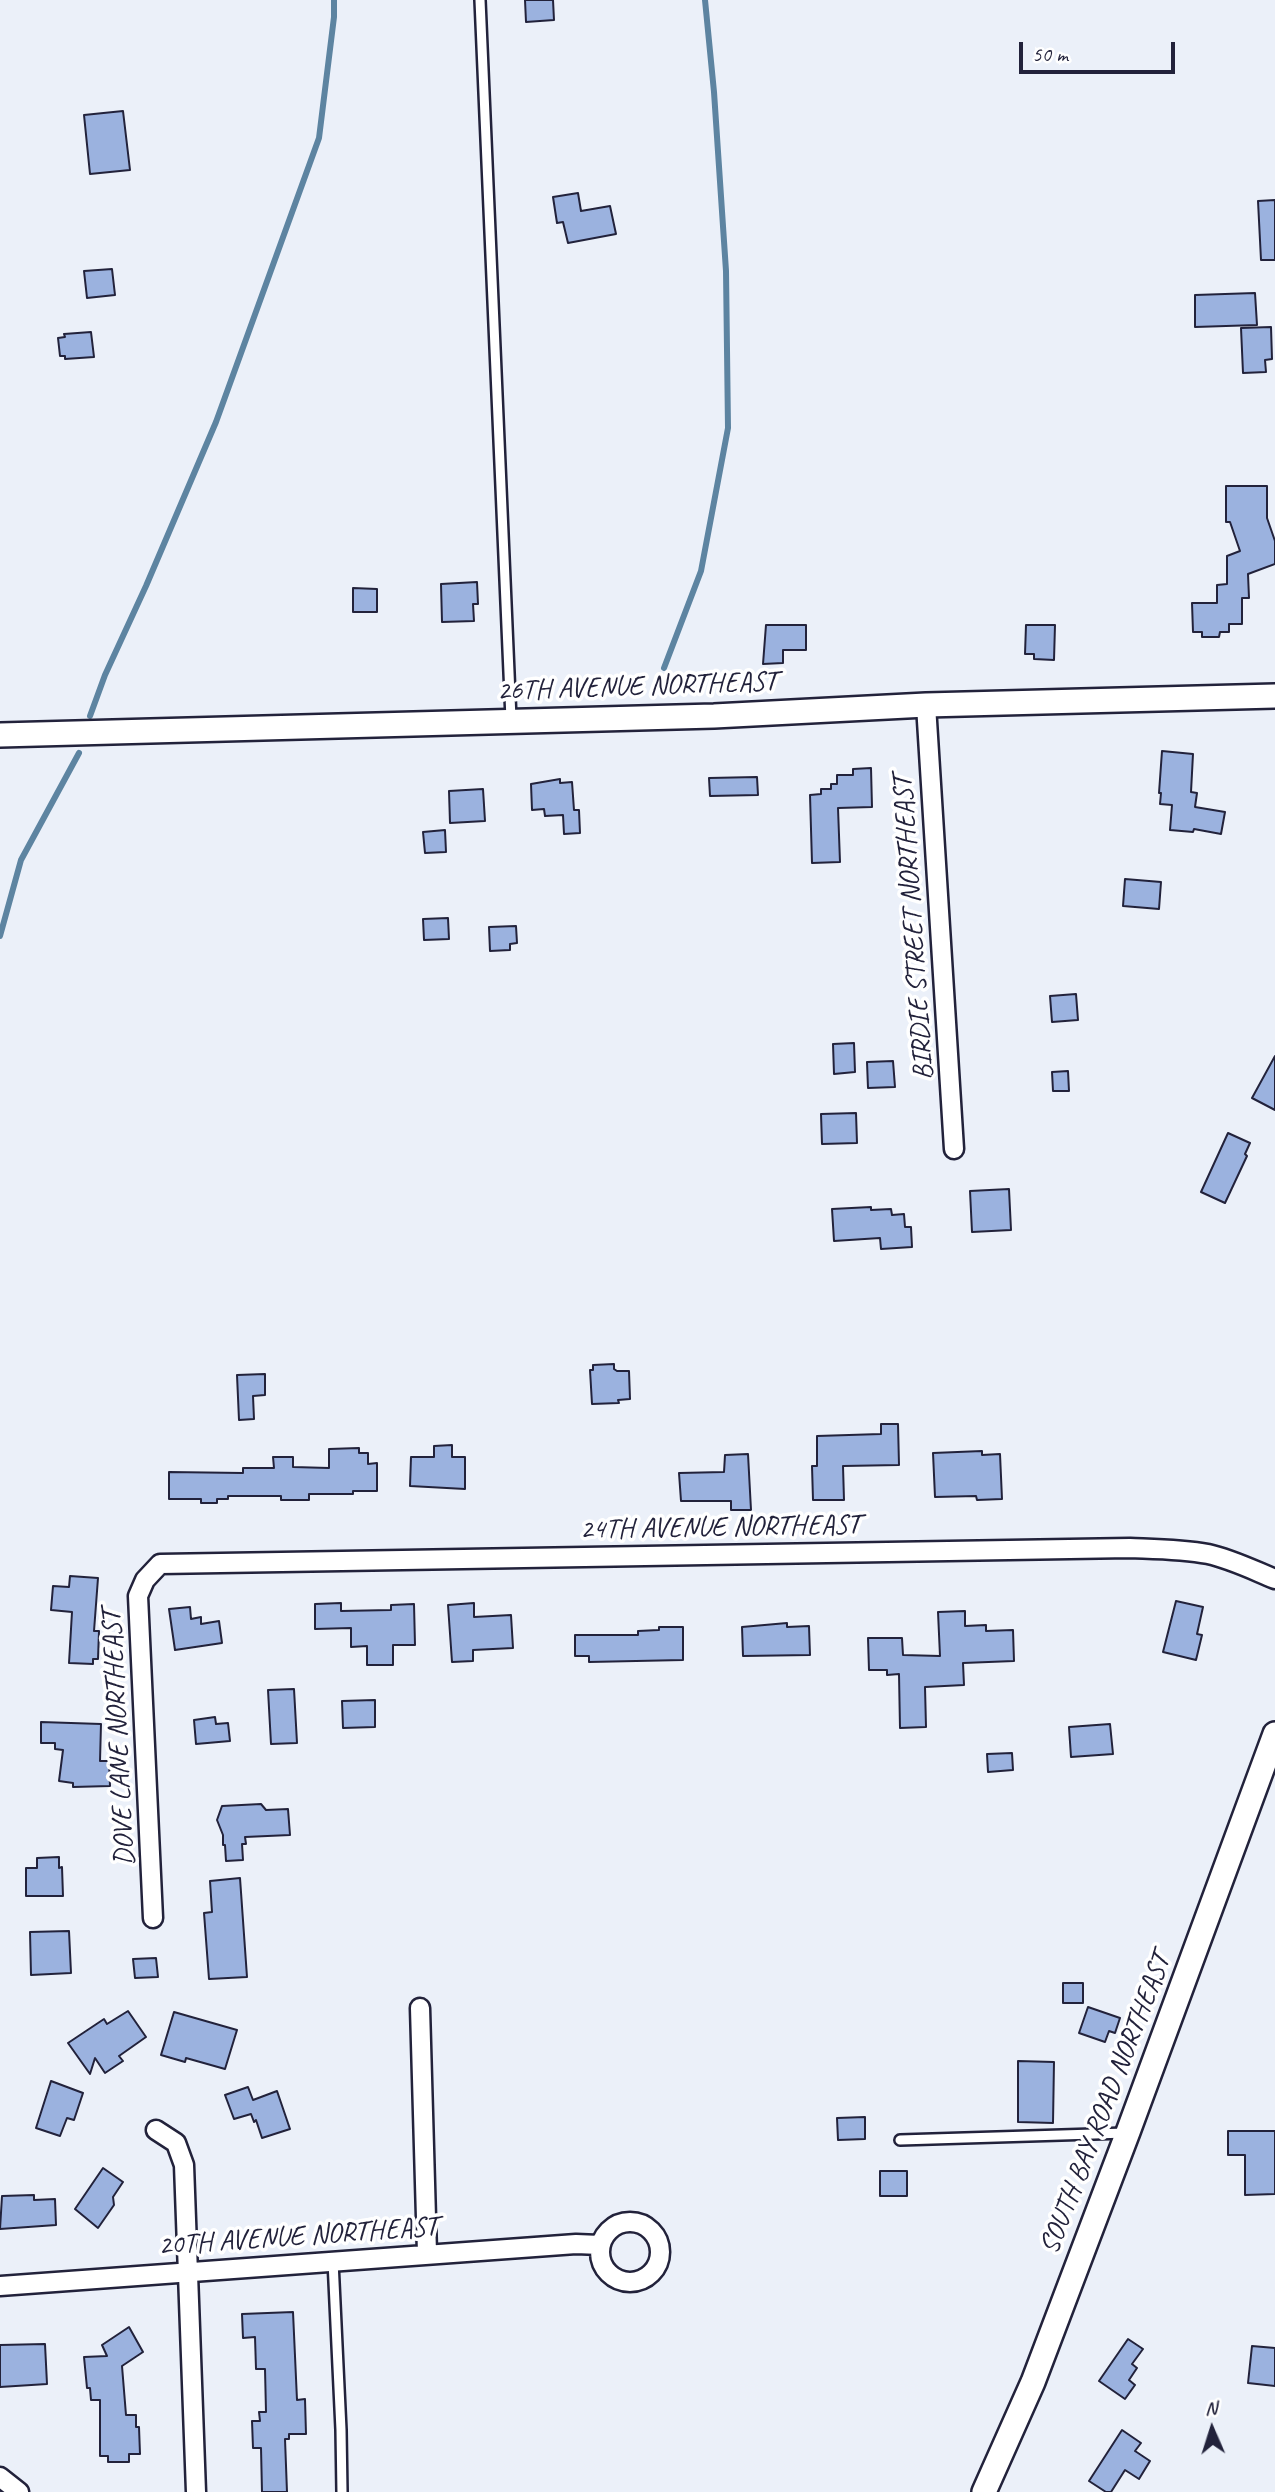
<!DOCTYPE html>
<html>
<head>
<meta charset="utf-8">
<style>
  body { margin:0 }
  #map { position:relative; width:1275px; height:2492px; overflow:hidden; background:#ebf0f9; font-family:Caveat,sans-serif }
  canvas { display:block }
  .north { position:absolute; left:1177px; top:2394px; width:70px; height:70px; -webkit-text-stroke:5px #fff; paint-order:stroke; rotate:357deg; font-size:19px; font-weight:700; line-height:28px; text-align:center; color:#22223b }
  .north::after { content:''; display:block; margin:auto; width:24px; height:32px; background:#22223b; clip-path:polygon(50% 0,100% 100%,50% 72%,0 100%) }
  .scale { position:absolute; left:1019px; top:42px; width:156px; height:32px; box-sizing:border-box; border:4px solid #22223b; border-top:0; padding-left:9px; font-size:21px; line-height:24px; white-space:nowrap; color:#22223b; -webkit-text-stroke:5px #fff; paint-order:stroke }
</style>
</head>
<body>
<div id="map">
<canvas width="1275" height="2492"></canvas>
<div class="north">N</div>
<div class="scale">50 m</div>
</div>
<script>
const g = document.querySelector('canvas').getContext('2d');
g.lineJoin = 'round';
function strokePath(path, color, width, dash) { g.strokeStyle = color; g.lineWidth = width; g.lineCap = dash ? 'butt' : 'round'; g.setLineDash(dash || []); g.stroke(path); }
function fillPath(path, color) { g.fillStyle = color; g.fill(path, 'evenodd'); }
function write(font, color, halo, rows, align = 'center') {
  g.font = font + ' Caveat,sans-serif'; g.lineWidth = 7; g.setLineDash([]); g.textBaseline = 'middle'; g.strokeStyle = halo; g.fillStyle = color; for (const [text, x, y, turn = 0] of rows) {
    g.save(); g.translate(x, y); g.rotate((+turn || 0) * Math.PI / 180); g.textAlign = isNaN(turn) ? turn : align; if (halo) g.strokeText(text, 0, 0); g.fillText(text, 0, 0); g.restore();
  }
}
const stream = new Path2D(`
  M 664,668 L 701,571 L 728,428 L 726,271 L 714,92 L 705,0
  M 90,716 L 105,675 L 146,586 L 216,422 L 319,138 L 334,17 L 334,0
  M 0,936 L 21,860 L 79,753`);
const building = new Path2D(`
  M 525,0 L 553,0 L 554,20 L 526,22 Z
  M 123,111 L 130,170 L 90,174 L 84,115 Z
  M 578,193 L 581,211 L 610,206 L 616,234 L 568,243 L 563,222 L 557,223 L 553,197 Z
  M 1275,200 L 1275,260 L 1261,260 L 1258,201 Z
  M 112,269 L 115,295 L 87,298 L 84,271 Z
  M 1255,293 L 1257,325 L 1195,327 L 1195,295 Z
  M 1271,327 L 1272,359 L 1265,360 L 1266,372 L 1243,373 L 1241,328 Z
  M 91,332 L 94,357 L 65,359 L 65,356 L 60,356 L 58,338 L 65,337 L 64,334 Z
  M 1226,486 L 1267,486 L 1267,518 L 1275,541 L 1275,564 L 1248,574 L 1249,598 L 1242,598 L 1242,624 L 1229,624 L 1229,632 L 1220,632 L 1219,637 L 1202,637 L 1202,632 L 1193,632 L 1192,603 L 1217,603 L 1217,585 L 1227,584 L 1227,556 L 1240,551 L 1230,522 L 1226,522 Z
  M 477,582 L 478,604 L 473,604 L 474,621 L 442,622 L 441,584 Z
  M 353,588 L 377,589 L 377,612 L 353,612 Z
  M 766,625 L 806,625 L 806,650 L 783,650 L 783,663 L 763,664 Z
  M 1026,625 L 1055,625 L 1054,660 L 1034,659 L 1034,654 L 1025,654 Z
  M 1162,751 L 1193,754 L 1191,792 L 1197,793 L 1195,807 L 1225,812 L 1221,834 L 1194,829 L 1193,832 L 1170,830 L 1172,805 L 1160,804 L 1161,793 L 1159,793 Z
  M 871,768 L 872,807 L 838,808 L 840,862 L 812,863 L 810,795 L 821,794 L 821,789 L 831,789 L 831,784 L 837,784 L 837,775 L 853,775 L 853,769 Z
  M 757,777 L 758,795 L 710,796 L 709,778 Z
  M 560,779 L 560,783 L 572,782 L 574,810 L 579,810 L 580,833 L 564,834 L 563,815 L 545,816 L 544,809 L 532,810 L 531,784 Z
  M 483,789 L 485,821 L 450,823 L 449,791 Z
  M 445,830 L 446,852 L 425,853 L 423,832 Z
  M 1125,879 L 1161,882 L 1159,909 L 1123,906 Z
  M 448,918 L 449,939 L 424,940 L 423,919 Z
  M 516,926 L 517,943 L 510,944 L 510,950 L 490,951 L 489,927 Z
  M 1076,994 L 1078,1020 L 1052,1022 L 1050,996 Z
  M 854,1043 L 855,1072 L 834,1074 L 833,1044 Z
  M 1275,1056 L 1275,1110 L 1252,1098 Z
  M 893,1061 L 895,1087 L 868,1088 L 867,1062 Z
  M 1068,1071 L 1069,1091 L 1053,1091 L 1052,1072 Z
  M 856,1113 L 857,1143 L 822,1144 L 821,1114 Z
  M 1228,1133 L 1250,1143 L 1245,1154 L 1247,1156 L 1225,1203 L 1201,1192 Z
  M 1009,1189 L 1011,1230 L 972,1232 L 970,1191 Z
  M 871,1207 L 871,1210 L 891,1209 L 892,1215 L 904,1214 L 905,1227 L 911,1227 L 912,1247 L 881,1249 L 880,1238 L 834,1241 L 832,1209 Z
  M 614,1364 L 614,1369 L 617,1371 L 629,1371 L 630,1399 L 618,1400 L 619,1403 L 592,1404 L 590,1370 L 593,1370 L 593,1365 Z
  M 265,1374 L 265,1395 L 253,1396 L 254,1419 L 239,1420 L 237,1375 Z
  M 881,1424 L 898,1424 L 899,1465 L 843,1466 L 844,1500 L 813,1500 L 812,1466 L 817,1466 L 817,1436 L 881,1434 Z
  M 452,1445 L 452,1457 L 465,1457 L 465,1489 L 410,1486 L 411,1457 L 434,1457 L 434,1446 Z
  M 359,1448 L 359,1453 L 368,1453 L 368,1464 L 377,1463 L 377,1491 L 353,1491 L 353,1494 L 309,1494 L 309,1500 L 281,1500 L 281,1496 L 228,1496 L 228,1499 L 217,1499 L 217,1503 L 201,1503 L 201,1499 L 169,1499 L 169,1472 L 243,1473 L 243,1468 L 274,1468 L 273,1457 L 293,1457 L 293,1467 L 329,1468 L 329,1449 Z
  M 982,1451 L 982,1455 L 1000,1454 L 1002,1499 L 977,1500 L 976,1496 L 935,1497 L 933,1453 Z
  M 748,1454 L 751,1510 L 731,1510 L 731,1501 L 681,1501 L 679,1473 L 724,1472 L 725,1455 Z
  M 70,1576 L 98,1578 L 94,1631 L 99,1631 L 98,1659 L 93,1659 L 93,1664 L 69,1663 L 72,1612 L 51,1610 L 53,1586 L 69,1587 Z
  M 1176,1601 L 1203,1607 L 1197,1634 L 1202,1635 L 1196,1660 L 1163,1652 Z
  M 341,1603 L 341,1611 L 391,1610 L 391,1605 L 414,1604 L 415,1645 L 393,1645 L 393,1665 L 367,1665 L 367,1646 L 351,1647 L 351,1628 L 315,1629 L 315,1604 Z
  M 474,1603 L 474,1617 L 511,1615 L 513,1648 L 473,1650 L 473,1661 L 452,1662 L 448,1605 Z
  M 190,1607 L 191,1619 L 201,1617 L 201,1624 L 219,1621 L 222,1643 L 175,1650 L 169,1609 Z
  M 965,1611 L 965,1626 L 986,1625 L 986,1631 L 1013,1630 L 1014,1661 L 963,1663 L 964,1685 L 925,1687 L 926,1727 L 900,1728 L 899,1674 L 887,1675 L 887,1670 L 869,1670 L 868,1638 L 902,1638 L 903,1655 L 940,1656 L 938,1612 Z
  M 787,1623 L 787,1627 L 809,1626 L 810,1655 L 743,1656 L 742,1627 Z
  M 659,1627 L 683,1627 L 683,1660 L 589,1662 L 589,1656 L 575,1656 L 575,1635 L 638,1635 L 638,1631 L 659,1630 Z
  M 294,1689 L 297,1743 L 271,1744 L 268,1690 Z
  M 375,1700 L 375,1727 L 343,1728 L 342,1701 Z
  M 215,1717 L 216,1724 L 228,1723 L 230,1741 L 196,1744 L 194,1720 Z
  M 41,1722 L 101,1724 L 100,1761 L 109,1761 L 110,1786 L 73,1787 L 73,1783 L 59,1781 L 63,1750 L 55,1749 L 55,1743 L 41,1743 Z
  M 1110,1724 L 1113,1754 L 1071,1757 L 1069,1727 Z
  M 1012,1753 L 1013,1770 L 988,1772 L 987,1754 Z
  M 261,1804 L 266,1810 L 288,1809 L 290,1835 L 245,1837 L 246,1844 L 242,1844 L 243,1860 L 226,1861 L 225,1845 L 223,1845 L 223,1835 L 217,1820 L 222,1806 Z
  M 59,1857 L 59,1868 L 62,1867 L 63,1896 L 26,1896 L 26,1868 L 37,1868 L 37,1858 Z
  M 240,1878 L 247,1977 L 209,1979 L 204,1913 L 212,1912 L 210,1881 Z
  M 69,1931 L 71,1973 L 31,1975 L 30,1932 Z
  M 156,1958 L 158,1977 L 135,1978 L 133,1959 Z
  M 1063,1983 L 1083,1983 L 1083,2003 L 1063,2003 Z
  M 1088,2007 L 1120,2018 L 1115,2033 L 1109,2031 L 1105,2042 L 1079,2033 Z
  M 128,2011 L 146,2037 L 119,2056 L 123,2061 L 105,2073 L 95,2058 L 90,2074 L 68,2043 L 104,2019 L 107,2024 Z
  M 174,2012 L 237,2030 L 225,2069 L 186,2058 L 185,2062 L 161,2055 Z
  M 1018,2061 L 1054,2062 L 1053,2123 L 1018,2122 Z
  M 51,2081 L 83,2093 L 74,2120 L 67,2118 L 60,2136 L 36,2128 Z
  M 248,2087 L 253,2100 L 277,2091 L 290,2129 L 262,2138 L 256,2120 L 254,2122 L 251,2114 L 234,2119 L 225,2095 Z
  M 865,2117 L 865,2139 L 838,2140 L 837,2118 Z
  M 1228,2131 L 1275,2131 L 1275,2194 L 1245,2195 L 1245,2155 L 1228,2155 Z
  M 103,2168 L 123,2182 L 113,2197 L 114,2205 L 98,2228 L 75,2209 Z
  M 880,2171 L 907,2171 L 907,2196 L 880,2196 Z
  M 34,2195 L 34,2200 L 55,2199 L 56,2225 L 0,2229 L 2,2196 Z
  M 293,2312 L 297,2400 L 305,2399 L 306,2434 L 289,2434 L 289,2439 L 285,2439 L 287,2492 L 262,2492 L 261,2448 L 253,2448 L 252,2421 L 260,2421 L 259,2412 L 266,2412 L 265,2369 L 256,2369 L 255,2337 L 243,2338 L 242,2314 Z
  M 129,2327 L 143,2352 L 122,2366 L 126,2415 L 136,2415 L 136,2427 L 139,2427 L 140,2454 L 129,2454 L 129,2462 L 108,2462 L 108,2456 L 100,2456 L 100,2400 L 91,2400 L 90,2388 L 87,2388 L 84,2357 L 107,2356 L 102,2345 Z
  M 1128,2339 L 1143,2349 L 1132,2364 L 1137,2368 L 1129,2380 L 1135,2385 L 1125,2399 L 1099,2381 Z
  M 45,2344 L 47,2384 L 0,2387 L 0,2345 Z
  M 1252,2346 L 1275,2348 L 1275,2386 L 1248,2383 Z
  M 1122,2430 L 1141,2443 L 1135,2451 L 1150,2461 L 1139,2479 L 1125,2470 L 1111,2492 L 1106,2492 L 1089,2481 Z`);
const service = new Path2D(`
  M 480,0 L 511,719
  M 900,2140 L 1126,2133
  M 333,2261 L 341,2430 L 342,2492`);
const minor = new Path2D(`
  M 926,705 L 954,1149
  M 153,1918 L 138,1596 L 145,1580 L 160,1564 L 1130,1548 C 1156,1549 1182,1549 1208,1554 C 1231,1559 1253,1570 1275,1579
  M 420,2008 L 427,2253
  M 156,2130 L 176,2143 L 184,2165 L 196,2492
  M600 2252a30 30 0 1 1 60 0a30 30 0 1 1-60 0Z
  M 0,2286 L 576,2244 L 600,2245
  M 0,2477 L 19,2492`);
const tertiary = new Path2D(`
  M 0,735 L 714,716 L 926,705 L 1275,696
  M 984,2492 L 1033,2382 L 1128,2132 L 1275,1734`);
const streetNames = [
  ["26TH AVENUE NORTHEAST",637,687,-2],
  ["BIRDIE STREET NORTHEAST",914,928,-94],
  ["24TH AVENUE NORTHEAST",720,1528,-1],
  ["DOVE LANE NORTHEAST",119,1738,-93],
  ["SOUTH BAY ROAD NORTHEAST",1106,2104,-69],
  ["20TH AVENUE NORTHEAST",298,2237,-4]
];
strokePath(stream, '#5d84a1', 6);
fillPath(building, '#9bb2df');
strokePath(building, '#22223b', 2);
strokePath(service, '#22223b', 14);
strokePath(minor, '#22223b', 23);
strokePath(tertiary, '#22223b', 28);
strokePath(service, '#fff', 9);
strokePath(minor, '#fff', 18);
strokePath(tertiary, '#fff', 23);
write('28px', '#22223b', '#fff', streetNames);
</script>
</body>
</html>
